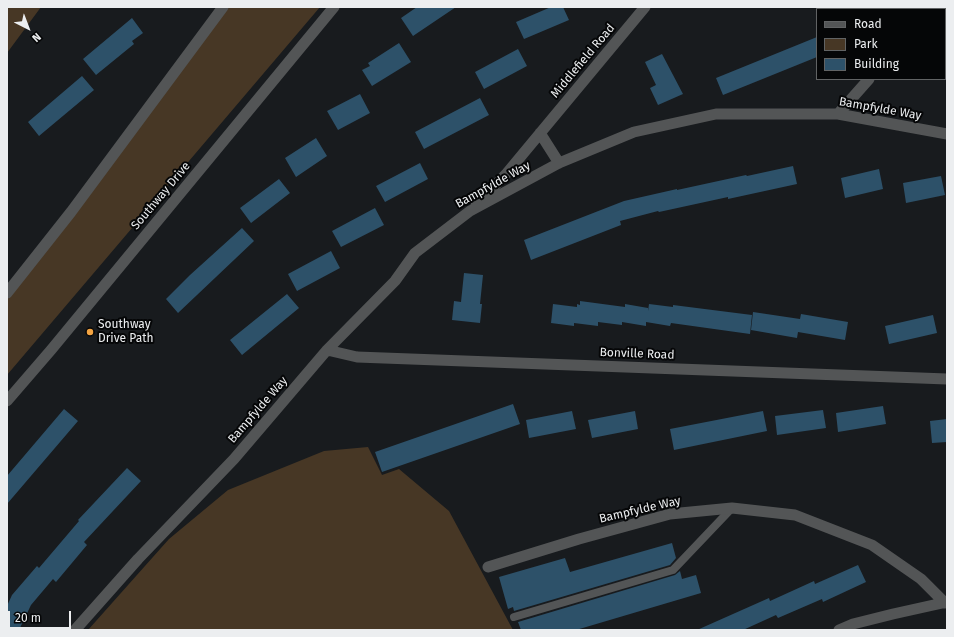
<!DOCTYPE html>
<html>
<head>
<meta charset="utf-8">
<style>
  body { margin:0 }
  #map { position:relative; width:954px; height:637px; overflow:hidden; background:#181b1e; font-family:"Fira Sans",sans-serif }
  canvas { display:block }
  .frame { position:absolute; inset:0; border:8px solid #eceef0; pointer-events:none }
  .legend { position:absolute; left:816px; top:8px; width:130px; height:72px; box-sizing:border-box; background:#050607; border:1px solid #616364; margin:0; padding:5px 7px; list-style:none; font-size:12px; color:#eceef0 }
  .legend li { display:flex; align-items:center; gap:8px; height:20px }
  .legend b { width:20px; border:1px solid #616364 }
  .north { position:absolute; left:8px; top:8px; width:40px; height:40px; -webkit-text-stroke:3px #050607; paint-order:stroke; rotate:138deg; font-size:11px; font-weight:700; line-height:16px; text-align:center; color:#eceef0 }
  .north::after { content:''; display:block; margin:auto; width:14px; height:18px; background:#eceef0; clip-path:polygon(50% 0,100% 100%,50% 72%,0 100%) }
  .scale { position:absolute; left:8px; top:611px; width:63px; height:18px; box-sizing:border-box; border:2px solid #eceef0; border-top:0; padding-left:5px; font-size:12px; line-height:14px; white-space:nowrap; color:#eceef0; -webkit-text-stroke:3px #050607; paint-order:stroke }
</style>
</head>
<body>
<div id="map">
<canvas width="954" height="637"></canvas>
<div class="frame"></div>
<ul class="legend">
<li><b style="height:5px;background:#535556"></b>Road</li>
<li><b style="height:11px;background:#473725"></b>Park</li>
<li><b style="height:11px;background:#2d5169"></b>Building</li>
</ul>
<div class="north">N</div>
<div class="scale">20 m</div>
</div>
<script>
const g = document.querySelector('canvas').getContext('2d');
g.lineJoin = 'round';
function fillPath(path, color) { g.fillStyle = color; g.fill(path, 'evenodd'); }
function strokePath(path, color, width, dash) { g.strokeStyle = color; g.lineWidth = width; g.lineCap = dash ? 'butt' : 'round'; g.setLineDash(dash || []); g.stroke(path); }
function write(font, color, halo, rows, align = 'center') {
  g.font = font + ' "Fira Sans",sans-serif'; g.lineWidth = 4; g.setLineDash([]); g.textBaseline = 'middle'; g.strokeStyle = halo; g.fillStyle = color; for (const [text, x, y, turn = 0] of rows) {
    g.save(); g.translate(x, y); g.rotate((+turn || 0) * Math.PI / 180); g.textAlign = isNaN(turn) ? turn : align; if (halo) g.strokeText(text, 0, 0); g.fillText(text, 0, 0); g.restore();
  }
}
const green = new Path2D(`
  M 7,7 L 41,7 L 7,53 Z
  M 228,7 L 320,7 L 7,375 L 7,297 Z
  M 368,447 L 382,475 L 399,469 L 449,511 L 513,630 L 88,630 L 169,539 L 228,490 L 324,451 Z`);
const building = new Path2D(`
  M 417,7 L 456,7 L 413,36 L 401,18 Z
  M 551,7 L 563,7 L 569,20 L 524,39 L 516,22 Z
  M 132,18 L 143,33 L 132,41 L 134,44 L 96,75 L 83,59 Z
  M 817,37 L 817,57 L 723,95 L 716,78 Z
  M 399,43 L 411,62 L 372,86 L 362,70 L 370,66 L 368,63 Z
  M 518,49 L 527,66 L 484,89 L 475,72 Z
  M 662,54 L 683,94 L 658,105 L 650,88 L 656,85 L 645,62 Z
  M 82,76 L 94,90 L 39,136 L 28,122 Z
  M 360,94 L 370,113 L 338,130 L 327,111 Z
  M 480,98 L 489,115 L 424,149 L 415,132 Z
  M 316,138 L 327,156 L 296,177 L 285,158 Z
  M 420,163 L 428,179 L 385,202 L 376,186 Z
  M 793,166 L 797,184 L 728,199 L 728,197 L 659,212 L 658,211 L 620,221 L 621,225 L 531,260 L 524,240 L 624,201 L 677,189 L 677,190 L 746,175 L 747,176 Z
  M 879,169 L 883,189 L 845,198 L 841,178 Z
  M 941,176 L 945,195 L 906,203 L 903,183 Z
  M 279,179 L 290,193 L 251,223 L 240,208 Z
  M 375,208 L 384,225 L 341,247 L 332,231 Z
  M 242,228 L 254,241 L 178,313 L 166,299 L 190,275 Z
  M 331,251 L 340,268 L 297,291 L 288,274 Z
  M 464,273 L 483,275 L 480,304 L 482,304 L 480,323 L 452,320 L 454,301 L 461,302 Z
  M 287,294 L 299,308 L 242,355 L 230,340 Z
  M 580,301 L 625,307 L 625,304 L 648,308 L 648,311 L 649,304 L 673,307 L 673,305 L 752,315 L 750,334 L 671,323 L 670,326 L 646,322 L 646,326 L 622,322 L 622,325 L 598,322 L 598,326 L 574,323 L 574,326 L 551,323 L 553,304 L 577,307 L 577,304 L 580,305 Z
  M 753,312 L 800,319 L 801,314 L 848,322 L 845,340 L 798,332 L 797,338 L 751,330 Z
  M 933,315 L 937,333 L 889,344 L 885,326 Z
  M 513,404 L 520,424 L 382,472 L 375,452 Z
  M 883,406 L 886,424 L 838,432 L 836,413 Z
  M 64,409 L 78,421 L 7,504 L 7,476 Z
  M 823,410 L 826,428 L 777,435 L 775,416 Z
  M 572,411 L 576,429 L 529,438 L 526,420 Z
  M 635,411 L 638,429 L 592,438 L 588,420 Z
  M 763,411 L 767,431 L 674,450 L 670,429 Z
  M 947,419 L 947,442 L 932,443 L 930,421 Z
  M 127,468 L 141,481 L 84,542 L 87,545 L 56,582 L 53,579 L 31,605 L 19,630 L 7,630 L 7,606 L 12,595 L 37,566 L 39,568 L 79,521 L 78,520 Z
  M 672,543 L 676,558 L 670,565 L 514,611 L 513,607 L 508,609 L 499,577 L 565,558 L 570,572 Z
  M 858,565 L 866,582 L 823,602 L 822,599 L 778,618 L 776,615 L 743,630 L 697,630 L 769,598 L 770,601 L 814,581 L 815,584 Z
  M 680,571 L 682,579 L 696,575 L 701,593 L 576,630 L 521,630 L 518,622 L 675,575 Z`);
const service = new Path2D(`
  M 514,617 L 673,570 L 732,508`);
const minor = new Path2D(`
  M 929,9 L 931,7
  M 838,114 L 869,79
  M 540,133 L 559,163
  M 476,205 L 507,173 L 645,7
  M 327,350 L 357,357 L 947,379
  M 488,567 L 579,539 L 670,514 L 732,508 L 795,515 L 872,545 L 921,579 L 945,603
  M 75,630 L 138,559 L 234,459 L 327,350 L 395,281 L 415,253 L 470,211 L 559,163 L 634,132 L 716,114 L 838,114 L 947,134
  M 839,630 L 853,624 L 893,614 L 947,602`);
const tertiary = new Path2D(`
  M 7,293 L 71,212 L 223,7
  M 7,401 L 51,350 L 334,7`);
const markers = [
  [90,332,4,"#f3a442"]
];
const streetNames = [
  ["Middlefield Road",583,61,-50],
  ["Bampfylde Way",880,109,10],
  ["Bampfylde Way",493,185,-29],
  ["Southway Drive",161,196,-50],
  ["Bonville Road",637,354,2],
  ["Bampfylde Way",258,410,-49],
  ["Bampfylde Way",640,510,-13]
];
const poiNames = [
  ["Southway",98,325],
  ["Drive Path",98,339]
];
fillPath(green, '#473725');
fillPath(building, '#2d5169');
strokePath(service, '#535556', 8);
strokePath(minor, '#535556', 11);
strokePath(tertiary, '#535556', 11);
for (const [x, y, r, color] of markers) { const dot = new Path2D(); dot.arc(x, y, r, 0, 2 * Math.PI); g.fillStyle = color; g.fill(dot); strokePath(dot, '#050607', 1.5); }
write('12px', '#eceef0', '#050607', streetNames);
write('12px', '#eceef0', '#050607', poiNames, 'left');
</script>
</body>
</html>
